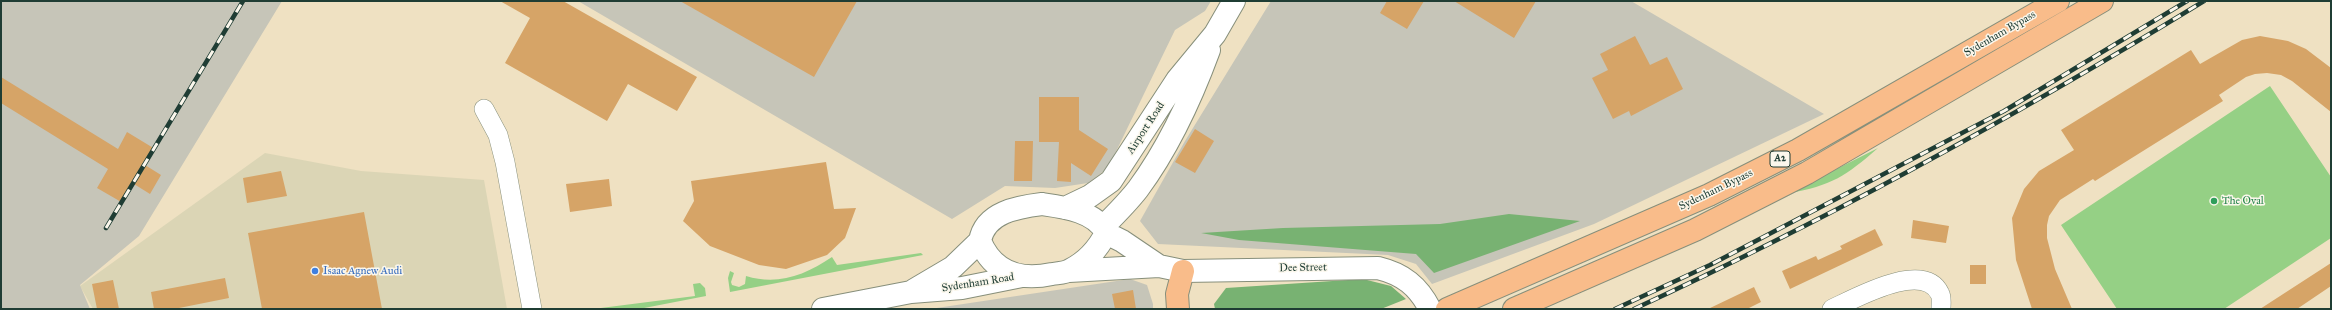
<!DOCTYPE html>
<html>
<head>
<meta charset="utf-8">
<style>
  body { margin:0 }
  #map { position:relative; width:2332px; height:310px; overflow:hidden; background:#efe1c2; font-family:"IM FELL Great Primer",serif }
  canvas { display:block }
  .frame { position:absolute; inset:0; border:2px solid #1f3d34; pointer-events:none }
</style>
</head>
<body>
<div id="map">
<canvas width="2332" height="310"></canvas>
<div class="frame"></div>
</div>
<script>
const g = document.querySelector('canvas').getContext('2d');
g.lineJoin = 'round';
function fillPath(path, color) { g.fillStyle = color; g.fill(path, 'evenodd'); }
function strokePath(path, color, width, dash) { g.strokeStyle = color; g.lineWidth = width; g.lineCap = dash ? 'butt' : 'round'; g.setLineDash(dash || []); g.stroke(path); }
function write(font, color, halo, rows, align = 'center') {
  g.font = font + ' "IM FELL Great Primer",serif'; g.lineWidth = 3; g.setLineDash([]); g.textBaseline = 'middle'; g.strokeStyle = halo; g.fillStyle = color; for (const [text, x, y, turn = 0] of rows) {
    g.save(); g.translate(x, y); g.rotate((+turn || 0) * Math.PI / 180); g.textAlign = isNaN(turn) ? turn : align; if (halo) g.strokeText(text, 0, 0); g.fillText(text, 0, 0); g.restore();
  }
}
const built = new Path2D(`
  M 265,153 L 361,171 L 484,180 L 507,309 L 93,309 L 80,286 Z`);
const industrial = new Path2D(`
  M 1,1 L 282,1 L 139,236 L 80,285 L 90,309 L 1,309 Z
  M 578,1 L 1211,1 L 1205,11 L 1175,30 L 1108,168 L 1088,183 L 1055,188 L 1005,186 L 952,219 Z
  M 1271,1 L 1631,1 L 1824,114 L 1594,224 L 1432,284 L 1416,264 L 1388,255 L 1158,244 L 1140,221 L 1185,141 Z
  M 1130,279 L 1147,285 L 1153,304 L 1153,309 L 930,309 Z`);
const green = new Path2D(`
  M 2270,86 L 2331,177 L 2331,238 L 2224,309 L 2117,309 L 2061,225 Z
  M 1878,148 C 1846,176 1831,186 1789,193 Z
  M 921,253 L 923,255 L 730,292 L 728,278 L 730,271 L 734,273 L 731,282 L 732,285 L 739,287 L 745,284 L 746,276 C 778,286 805,275 832,257 L 837,265 Z
  M 700,283 L 705,288 L 706,296 L 639,309 L 593,309 L 695,296 L 693,284 Z`);
const forest = new Path2D(`
  M 1509,214 L 1580,221 L 1434,273 L 1416,254 L 1239,240 L 1201,233 L 1283,228 L 1440,224 Z
  M 1363,279 L 1391,286 L 1406,299 L 1381,309 L 1215,309 L 1214,304 L 1226,288 Z`);
const building = new Path2D(`
  M 500,1 L 563,1 L 697,77 L 677,111 L 628,84 L 607,121 L 505,63 L 530,18 Z
  M 680,1 L 857,1 L 814,77 Z
  M 1387,1 L 1424,1 L 1407,29 L 1380,13 Z
  M 1454,1 L 1536,1 L 1514,38 Z
  M 1635,36 L 1650,65 L 1667,57 L 1683,89 L 1631,116 L 1629,111 L 1613,119 L 1592,78 L 1608,70 L 1600,54 Z
  M 2260,36 L 2288,41 L 2306,49 L 2331,68 L 2331,112 L 2292,81 L 2281,75 L 2267,73 L 2255,74 L 2246,77 L 2219,95 L 2223,101 L 2095,181 L 2093,179 L 2060,200 L 2049,216 L 2047,225 L 2047,238 L 2055,269 L 2072,309 L 2032,309 L 2016,260 L 2012,218 L 2024,189 L 2039,171 L 2074,150 L 2061,130 L 2191,50 L 2200,64 L 2242,40 Z
  M 1,77 L 118,149 L 127,132 L 155,149 L 145,165 L 161,175 L 150,194 L 134,184 L 123,203 L 97,188 L 108,169 L 1,103 Z
  M 1039,97 L 1079,97 L 1079,130 L 1108,149 L 1091,176 L 1071,163 L 1071,182 L 1057,181 L 1059,142 L 1039,142 Z
  M 1195,129 L 1214,141 L 1195,173 L 1175,162 Z
  M 1015,141 L 1033,141 L 1032,181 L 1014,181 Z
  M 826,162 L 834,209 L 856,208 L 845,238 L 827,255 L 786,269 L 759,265 L 710,246 L 683,221 L 694,201 L 691,181 Z
  M 281,171 L 287,196 L 247,203 L 243,178 Z
  M 609,179 L 612,206 L 570,212 L 566,184 Z
  M 364,212 L 382,309 L 262,309 L 248,233 Z
  M 1913,220 L 1949,226 L 1946,243 L 1911,238 Z
  M 1875,229 L 1883,245 L 1790,289 L 1782,271 L 1816,256 L 1818,260 L 1842,249 L 1840,246 Z
  M 2331,263 L 2331,286 L 2297,309 L 2260,309 Z
  M 1970,265 L 1986,265 L 1986,284 L 1970,284 Z
  M 225,278 L 229,298 L 174,309 L 154,309 L 151,292 Z
  M 113,280 L 119,309 L 97,309 L 92,284 Z
  M 1754,287 L 1761,302 L 1747,309 L 1708,309 Z
  M 1133,290 L 1136,309 L 1115,309 L 1112,294 Z`);
const minor = new Path2D(`
  M 484,109 L 498,135 L 505,162 L 532,309
  M 1832,309 C 1854,299 1924,259 1940,294 C 1942,298 1941,304 1941,309`);
const tertiary = new Path2D(`
  M 1042,204 C 1063,207 1096,211 1106,233 C 1098,249 1086,262 1070,270 C 1065,273 1058,273 1052,274 C 1020,281 993,273 980,241 C 985,212 1018,207 1042,204 Z
  M 1065,208 L 1090,196 L 1111,181 L 1177,80 L 1215,34 L 1234,1
  M 1103,227 C 1115,215 1128,202 1138,189 C 1169,147 1191,99 1209,50
  M 1106,233 L 1122,241 L 1159,266
  M 1069,271 L 1159,266 L 1183,271 L 1378,268 C 1403,274 1418,286 1430,309
  M 914,290 L 953,267 L 980,241
  M 823,309 L 911,292 L 962,288 L 1022,276`);
const trunk = new Path2D(`
  M 1178,309 L 1177,294 L 1183,271
  M 1447,309 L 1709,195 L 1798,150 L 2058,1
  M 1514,309 L 1695,230 L 1807,173 L 2102,1`);
const rail = new Path2D(`
  M 106,228 L 243,1
  M 1615,309 L 1710,265 L 2004,111 L 2187,1
  M 1634,309 C 1831,218 2019,114 2204,1`);
const markers = [
  [2214,201,4,"#2e9e5b"],
  [315,271,4,"#3f7fe0"]
];
const shields = [
  [1780,159,20]
];
const shieldNames = [
  ["A2",1780,159]
];
const streetNames = [
  ["Sydenham Bypass",2000,34,-30],
  ["Airport Road",1146,128,-57],
  ["Sydenham Bypass",1716,190,-26],
  ["Dee Street",1303,268,-1],
  ["Sydenham Road",978,283,-9]
];
const leisureNames = [
  ["The Oval",2222,201]
];
const shopNames = [
  ["Isaac Agnew Audi",323,271]
];
fillPath(built, '#dbd5b5');
fillPath(industrial, '#c6c5b8');
fillPath(green, '#95d085');
fillPath(forest, '#78b272');
fillPath(building, '#d6a467');
strokePath(minor, '#878f7b', 20);
strokePath(tertiary, '#878f7b', 24);
strokePath(trunk, '#878f7b', 24);
strokePath(minor, '#fff', 19);
strokePath(tertiary, '#fff', 22);
strokePath(trunk, '#f9bc8a', 22);
strokePath(rail, '#1f3d34', 4.5);
strokePath(rail, '#fbf7ec', 3, [9]);
for (const [x, y, r, color] of markers) { const dot = new Path2D(); dot.arc(x, y, r, 0, 2 * Math.PI); g.fillStyle = color; g.fill(dot); strokePath(dot, '#fbf7ec', 1.5); }
for (const [x, y, w] of shields) { const box = new Path2D(); box.roundRect(x - w / 2, y - 8, w, 16, 3); g.fillStyle = '#fbf7ec'; g.fill(box); strokePath(box, '#1f3d34', 1); }
write('bold 10px', '#1f3d34', null, shieldNames);
write('11px', '#1f3d34', '#fbf7ec', streetNames);
write('11px', '#27864d', '#fbf7ec', leisureNames, 'left');
write('11px', '#366cbe', '#fbf7ec', shopNames, 'left');
</script>
</body>
</html>
